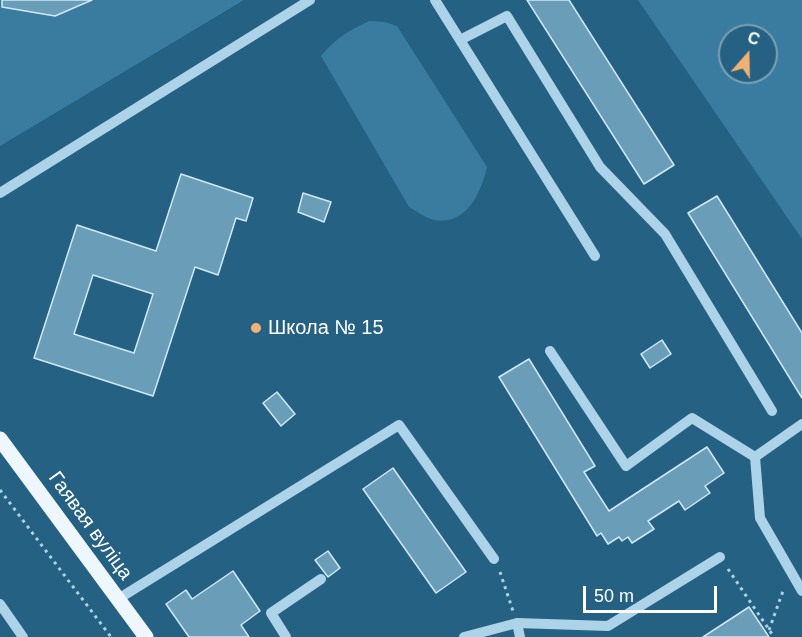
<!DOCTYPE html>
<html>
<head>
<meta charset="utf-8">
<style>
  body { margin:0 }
  #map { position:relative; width:802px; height:637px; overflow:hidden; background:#246182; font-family:Arial,sans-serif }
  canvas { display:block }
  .north { position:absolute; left:718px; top:24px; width:60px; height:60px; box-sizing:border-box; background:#246182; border:2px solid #7ca0b4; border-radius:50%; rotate:20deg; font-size:16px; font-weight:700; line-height:24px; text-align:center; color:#fff }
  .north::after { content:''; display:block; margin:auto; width:21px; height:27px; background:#f1b170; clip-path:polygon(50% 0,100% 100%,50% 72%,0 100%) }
  .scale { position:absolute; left:583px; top:586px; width:134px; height:27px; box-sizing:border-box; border:3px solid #fff; border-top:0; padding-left:8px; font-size:18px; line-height:21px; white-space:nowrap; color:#fff; -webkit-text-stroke:4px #246182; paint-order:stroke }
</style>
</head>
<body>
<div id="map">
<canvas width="802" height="637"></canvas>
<div class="north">С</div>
<div class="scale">50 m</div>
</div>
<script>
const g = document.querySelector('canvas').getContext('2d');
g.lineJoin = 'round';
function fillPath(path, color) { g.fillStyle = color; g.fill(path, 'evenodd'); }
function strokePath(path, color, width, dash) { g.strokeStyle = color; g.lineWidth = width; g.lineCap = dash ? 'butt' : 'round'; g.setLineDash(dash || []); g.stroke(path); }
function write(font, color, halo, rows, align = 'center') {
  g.font = font + ' Arial,sans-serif'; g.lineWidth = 6; g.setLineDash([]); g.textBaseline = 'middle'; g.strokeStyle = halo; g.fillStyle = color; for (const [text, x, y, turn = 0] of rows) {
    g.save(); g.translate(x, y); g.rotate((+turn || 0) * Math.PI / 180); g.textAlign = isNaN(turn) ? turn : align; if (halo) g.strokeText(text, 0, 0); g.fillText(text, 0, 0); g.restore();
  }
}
const green = new Path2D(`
  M 0,0 L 244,0 L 0,146 Z
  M 638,0 L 802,0 L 802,239 ZM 730,36 L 766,36 L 766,72 L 730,72 Z
  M 369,21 L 385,22 L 397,26 L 487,167 C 481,193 467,225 435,220 C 427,219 416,211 409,207 L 321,56 C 335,39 349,30 369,21 Z`);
const building = new Path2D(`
  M 2,0 L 92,0 L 55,16 L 2,7 Z
  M 527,0 L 569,0 L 674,165 L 644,184 Z
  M 181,174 L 253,198 L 246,221 L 236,218 L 218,275 L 195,267 L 153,396 L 34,358 L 77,225 L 156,251 ZM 93,275 L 153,294 L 134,353 L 74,334 Z
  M 303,193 L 331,202 L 324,222 L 298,212 Z
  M 717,196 L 802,333 L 802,398 L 688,213 Z
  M 662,340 L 671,354 L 650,368 L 641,354 Z
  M 529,359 L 595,466 L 584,472 L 609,511 L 707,447 L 724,473 L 705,486 L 710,493 L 685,510 L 679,501 L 648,521 L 654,529 L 632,543 L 628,537 L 622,541 L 619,537 L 608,544 L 601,533 L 597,536 L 499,377 Z
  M 277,392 L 295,414 L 281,426 L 263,403 Z
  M 393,468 L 466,572 L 436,593 L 363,489 Z
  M 328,551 L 340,568 L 328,577 L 315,560 Z
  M 233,571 L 260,611 L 241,625 L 249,637 L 189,637 L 166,604 L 186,590 L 192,599 Z
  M 749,607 L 769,637 L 703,637 Z`);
const path = new Path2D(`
  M 0,490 L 111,637
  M 728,569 L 774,637
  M 500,572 L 513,611
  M 769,630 L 783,591`);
const minor = new Path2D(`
  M 435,0 L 595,256
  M 460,40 L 507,16 L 600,167 L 665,234 L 772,411
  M 0,193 L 310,0
  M 550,351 L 626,466 L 692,418 L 755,457 L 760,518 L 802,591
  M 755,457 L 802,424
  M 118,599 L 399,425 L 494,559
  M 0,604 L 23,637
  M 286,637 L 271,613 L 321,579
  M 464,637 L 517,623
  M 520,637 L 517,623 L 608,626 L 720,557`);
const major = new Path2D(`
  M 0,439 L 146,637`);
const markers = [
  [256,328,6,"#f1b170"]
];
const poiNames = [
  ["Школа № 15",268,328]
];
const streetNames = [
  ["Гаявая вуліца",90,526,54]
];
fillPath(green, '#397ca0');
fillPath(building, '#6a9db8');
strokePath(building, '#d0e9f6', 1.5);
strokePath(path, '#acd3e7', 3, [3, 4.5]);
strokePath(minor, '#acd3e7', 10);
strokePath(major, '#eef7fd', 15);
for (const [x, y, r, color] of markers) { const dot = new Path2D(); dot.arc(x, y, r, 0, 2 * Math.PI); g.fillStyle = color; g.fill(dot); strokePath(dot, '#246182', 2); }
write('20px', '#fff', '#246182', poiNames, 'left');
write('20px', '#fff', '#246182', streetNames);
</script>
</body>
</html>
